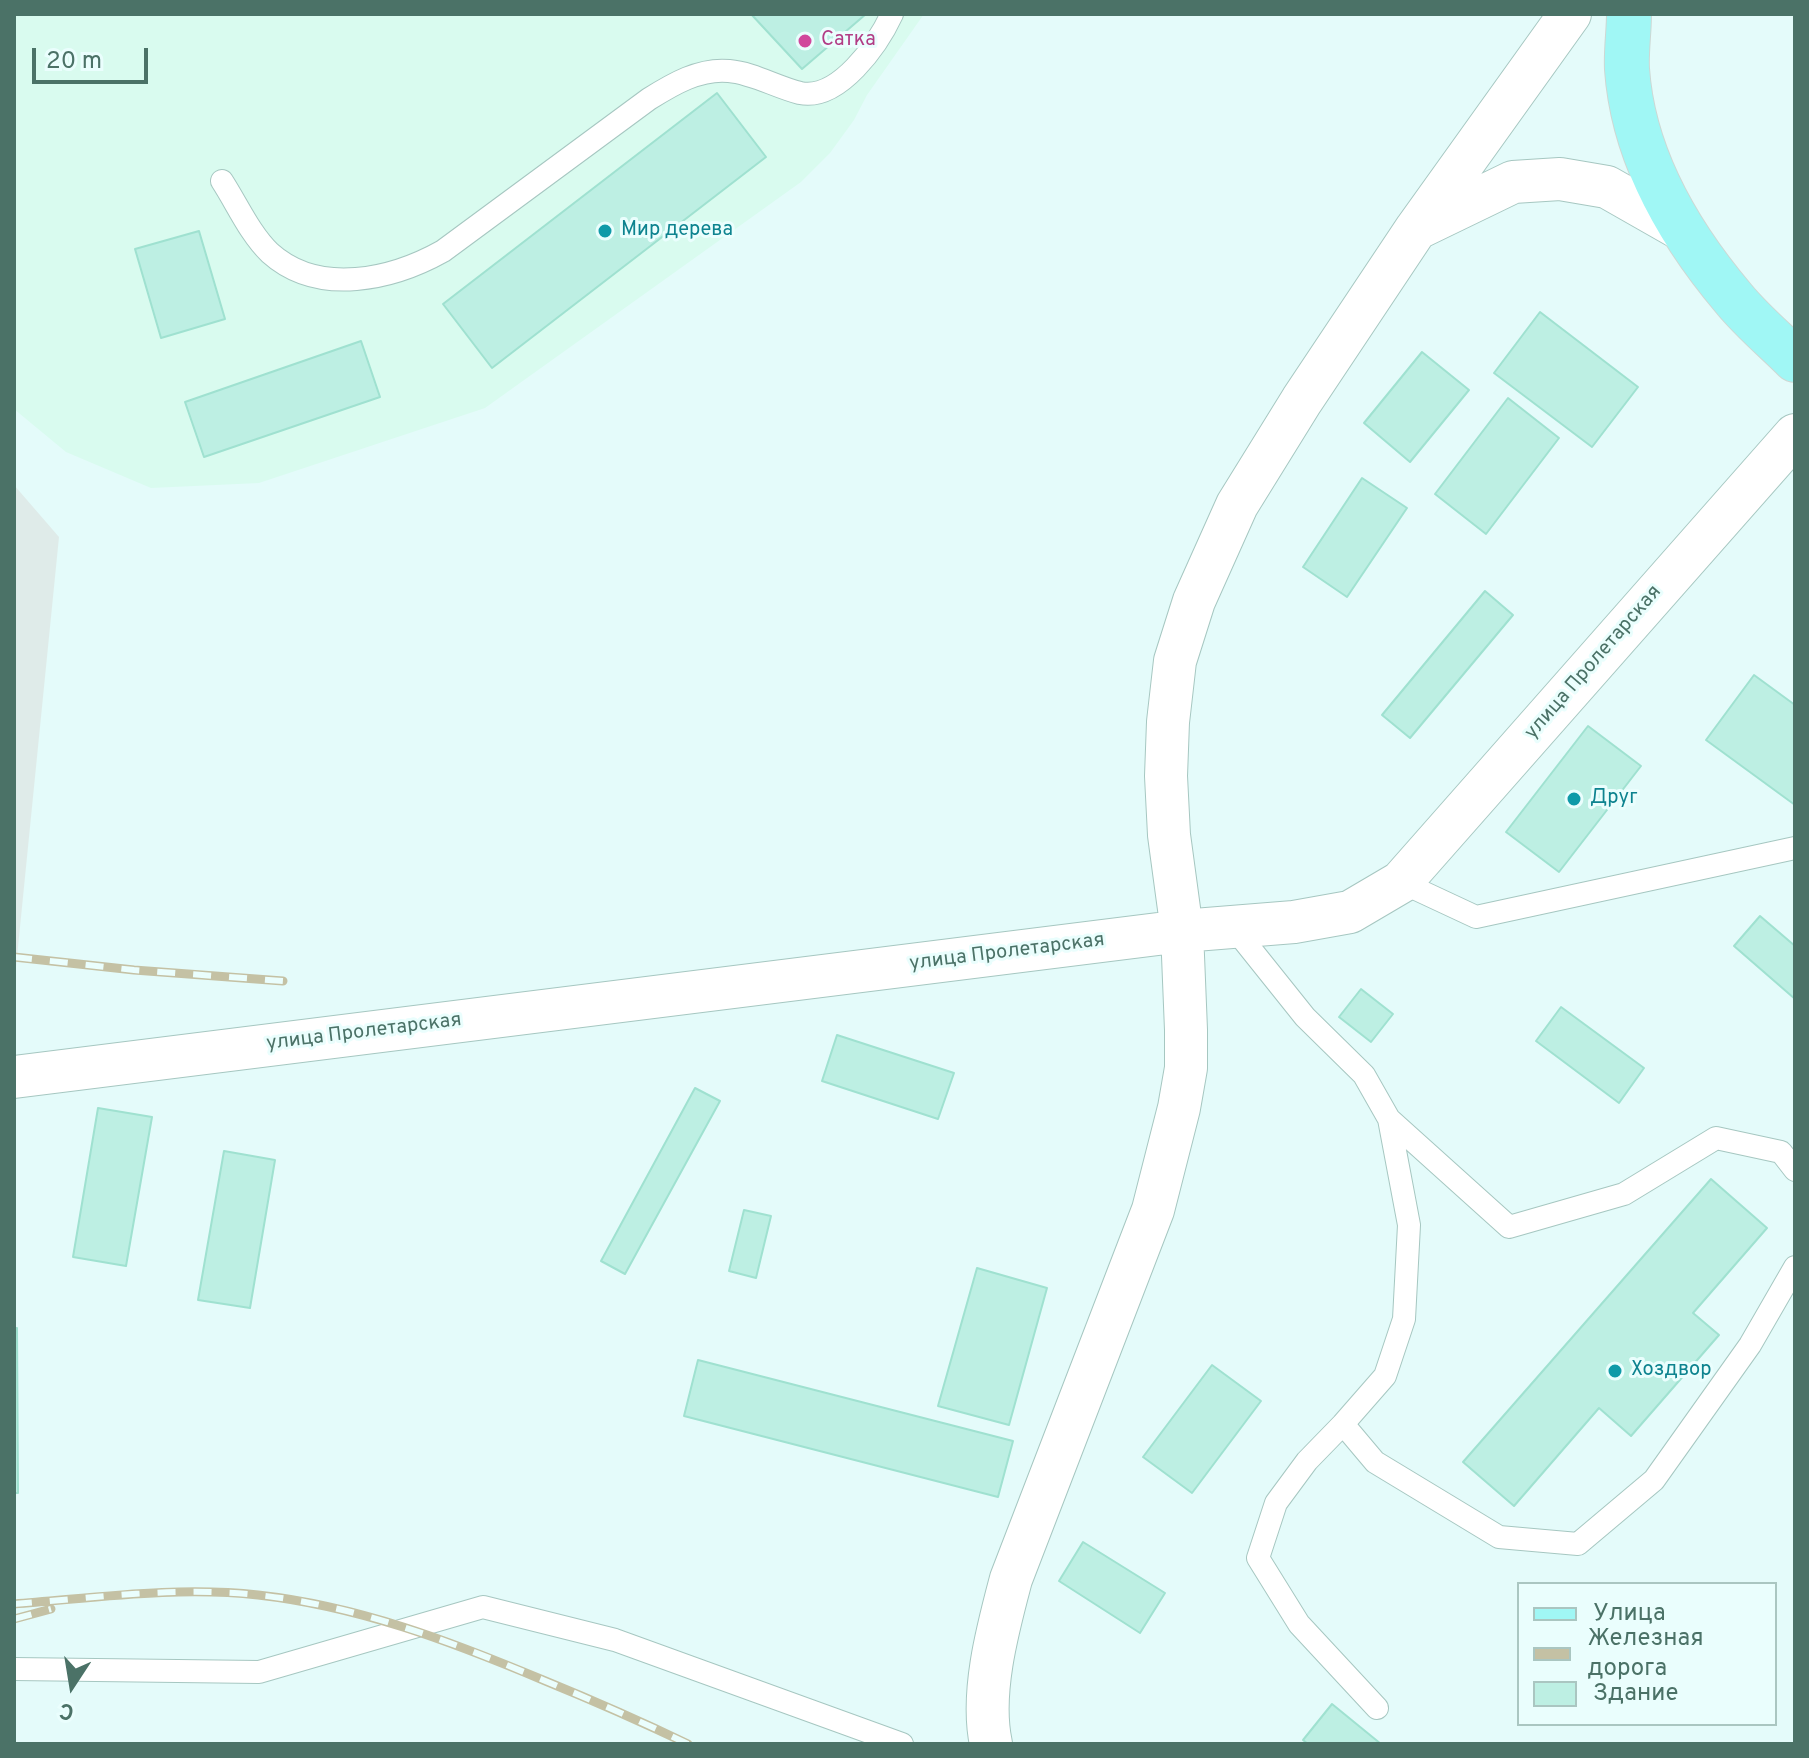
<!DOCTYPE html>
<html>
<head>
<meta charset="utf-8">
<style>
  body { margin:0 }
  #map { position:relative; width:1809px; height:1758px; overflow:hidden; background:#e4fbfa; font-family:Overpass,sans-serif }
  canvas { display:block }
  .frame { position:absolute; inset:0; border:16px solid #4b7267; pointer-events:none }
  .legend { position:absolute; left:1517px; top:1582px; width:260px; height:144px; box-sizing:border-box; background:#eafefd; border:2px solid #aac6c1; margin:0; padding:10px 14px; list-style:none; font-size:24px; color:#4b7267 }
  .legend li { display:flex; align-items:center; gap:16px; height:40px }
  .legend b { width:40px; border:2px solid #aac6c1 }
  .north { position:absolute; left:32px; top:1646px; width:80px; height:80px; -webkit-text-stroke:6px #eafefd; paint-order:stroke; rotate:192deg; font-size:22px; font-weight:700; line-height:32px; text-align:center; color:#4b7267 }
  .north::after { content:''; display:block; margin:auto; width:28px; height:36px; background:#4b7267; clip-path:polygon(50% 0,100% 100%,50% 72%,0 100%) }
  .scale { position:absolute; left:32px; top:48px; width:116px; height:36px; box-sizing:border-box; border:4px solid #4b7267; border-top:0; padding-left:10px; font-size:24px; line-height:28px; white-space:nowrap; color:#4b7267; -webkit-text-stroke:6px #eafefd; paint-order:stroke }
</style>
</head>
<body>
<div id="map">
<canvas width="1809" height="1758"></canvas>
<div class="frame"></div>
<ul class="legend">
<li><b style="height:10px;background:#a0f7f5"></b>Улица</li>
<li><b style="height:10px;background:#c4c1a4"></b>Железная дорога</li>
<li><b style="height:22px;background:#bdefe3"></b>Здание</li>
</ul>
<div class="north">С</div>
<div class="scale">20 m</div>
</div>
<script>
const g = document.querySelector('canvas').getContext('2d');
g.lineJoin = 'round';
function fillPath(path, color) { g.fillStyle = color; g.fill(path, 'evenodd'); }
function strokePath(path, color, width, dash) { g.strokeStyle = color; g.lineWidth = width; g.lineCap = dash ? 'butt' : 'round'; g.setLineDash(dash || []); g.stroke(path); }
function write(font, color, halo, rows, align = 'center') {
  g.font = font + ' Overpass,sans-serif'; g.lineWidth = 6; g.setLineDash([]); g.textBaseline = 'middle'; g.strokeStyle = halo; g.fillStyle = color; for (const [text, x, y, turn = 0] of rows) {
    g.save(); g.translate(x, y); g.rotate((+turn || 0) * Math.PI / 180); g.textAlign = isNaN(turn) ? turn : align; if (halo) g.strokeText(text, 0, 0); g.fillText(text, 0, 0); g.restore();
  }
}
const commercial = new Path2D(`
  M 14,14 L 924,14 L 867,95 L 854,120 L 830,153 L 801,182 L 485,408 L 259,483 L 151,488 L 66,452 L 14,409 Z`);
const industrial = new Path2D(`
  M 14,485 L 59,537 L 14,987 Z`);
const building = new Path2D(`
  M 751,14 L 866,14 L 802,69 Z
  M 717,93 L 766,157 L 492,368 L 443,304 Z
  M 199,231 L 225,319 L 161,338 L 135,249 Z
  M 1540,312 L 1638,387 L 1592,447 L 1494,373 Z
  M 361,341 L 380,397 L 204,457 L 185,402 Z
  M 1422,352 L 1469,390 L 1410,462 L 1364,423 Z
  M 1508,398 L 1559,438 L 1486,534 L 1435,494 Z
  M 1362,478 L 1407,508 L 1347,597 L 1303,567 Z
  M 1485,591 L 1513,615 L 1410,738 L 1382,715 Z
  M 1754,675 L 1795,705 L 1795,805 L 1706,740 Z
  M 1588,726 L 1641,766 L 1559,872 L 1506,832 Z
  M 1760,916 L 1795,946 L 1795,999 L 1734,946 Z
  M 1361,989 L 1393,1014 L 1371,1042 L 1339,1017 Z
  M 1561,1007 L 1644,1068 L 1619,1103 L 1536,1041 Z
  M 837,1035 L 954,1073 L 938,1119 L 822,1081 Z
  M 695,1088 L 720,1101 L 625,1274 L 601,1261 Z
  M 98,1108 L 152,1117 L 126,1266 L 73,1257 Z
  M 224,1151 L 275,1160 L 250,1308 L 198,1300 Z
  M 1711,1179 L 1767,1228 L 1693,1313 L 1719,1335 L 1631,1436 L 1599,1408 L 1514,1506 L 1463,1462 Z
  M 744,1210 L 771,1216 L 756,1278 L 729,1271 Z
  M 977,1268 L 1047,1288 L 1009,1425 L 938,1406 Z
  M 14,1328 L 17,1328 L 18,1493 L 14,1493 Z
  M 698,1360 L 1013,1441 L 998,1497 L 684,1416 Z
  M 1212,1365 L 1261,1401 L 1192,1493 L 1143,1457 Z
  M 1083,1542 L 1165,1593 L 1140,1633 L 1059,1581 Z
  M 1332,1704 L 1381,1744 L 1308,1744 L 1303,1740 Z`);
const service = new Path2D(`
  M 222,181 C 237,204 250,234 270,253 C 319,297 393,279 443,251 L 649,99 C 673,84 700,68 729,71 C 753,73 776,87 800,93 C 839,101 878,44 892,14
  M 1401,882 L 1476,917 L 1795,848
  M 1233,927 L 1305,1017 L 1364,1075 L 1389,1119 L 1509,1227 L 1624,1194 L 1716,1138 L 1781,1152 L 1795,1170
  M 1389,1119 L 1409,1225 L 1404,1319 L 1385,1376 L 1343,1424 L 1375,1462 L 1499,1537 L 1578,1544 L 1654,1480 L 1750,1345 L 1795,1267
  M 1343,1424 L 1307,1461 L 1276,1503 L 1258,1558 L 1299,1624 L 1377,1708
  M 14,1669 L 259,1672 L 483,1607 L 615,1640 L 902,1744`);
const minor = new Path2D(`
  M 1418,228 L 1513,182 L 1560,179 L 1607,187 L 1679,228
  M 14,1077 L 1182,931 L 1294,922 L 1350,912 L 1401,882 L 1795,435
  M 991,1744 C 980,1693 998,1628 1011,1579 L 1153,1210 L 1179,1108 L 1186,1068 L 1186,1030 L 1182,931 L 1169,835 L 1166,776 L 1168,722 L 1175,661 L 1194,601 L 1237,505 L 1302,400 L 1416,229 L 1570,14`);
const primary = new Path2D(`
  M 1629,14 C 1629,32 1626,51 1627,69 C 1633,157 1679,234 1734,299 C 1752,321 1775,340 1795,360`);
const rail = new Path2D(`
  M 14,957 L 134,970 L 283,981
  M 14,1604 C 94,1598 177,1586 258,1595 C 358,1606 450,1641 543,1680 C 592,1700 640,1721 688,1744
  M 14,1619 L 51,1609`);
const markers = [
  [805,41,8,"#d1479c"],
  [605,231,8,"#0f9aa8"],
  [1574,799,8,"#0f9aa8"],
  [1615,1371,8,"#0f9aa8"]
];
const hotelNames = [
  ["Сатка",821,41]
];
const cultureNames = [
  ["Мир дерева",621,231],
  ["Друг",1590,799],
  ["Хоздвор",1631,1371]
];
const streetNames = [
  ["улица Пролетарская",1594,663,-49],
  ["улица Пролетарская",1007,953,-7],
  ["улица Пролетарская",364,1033,-7]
];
fillPath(commercial, '#d9fbef');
fillPath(industrial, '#dfebe9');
fillPath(building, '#bdefe3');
strokePath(building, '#9fe1d0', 2);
strokePath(service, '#a6c7c1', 24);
strokePath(minor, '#a6c7c1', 44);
strokePath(primary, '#cdd8d4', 46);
strokePath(service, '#fff', 22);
strokePath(minor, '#fff', 42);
strokePath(primary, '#a0f7f5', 44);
strokePath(rail, '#c4c1a4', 9);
strokePath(rail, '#eafefd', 6, [18]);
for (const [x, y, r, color] of markers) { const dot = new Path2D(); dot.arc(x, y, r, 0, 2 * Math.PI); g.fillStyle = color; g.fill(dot); strokePath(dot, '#eafefd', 3); }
write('20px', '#b23c85', '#eafefd', hotelNames, 'left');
write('20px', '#0d838f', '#eafefd', cultureNames, 'left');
write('20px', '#4b7267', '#eafefd', streetNames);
</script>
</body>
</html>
